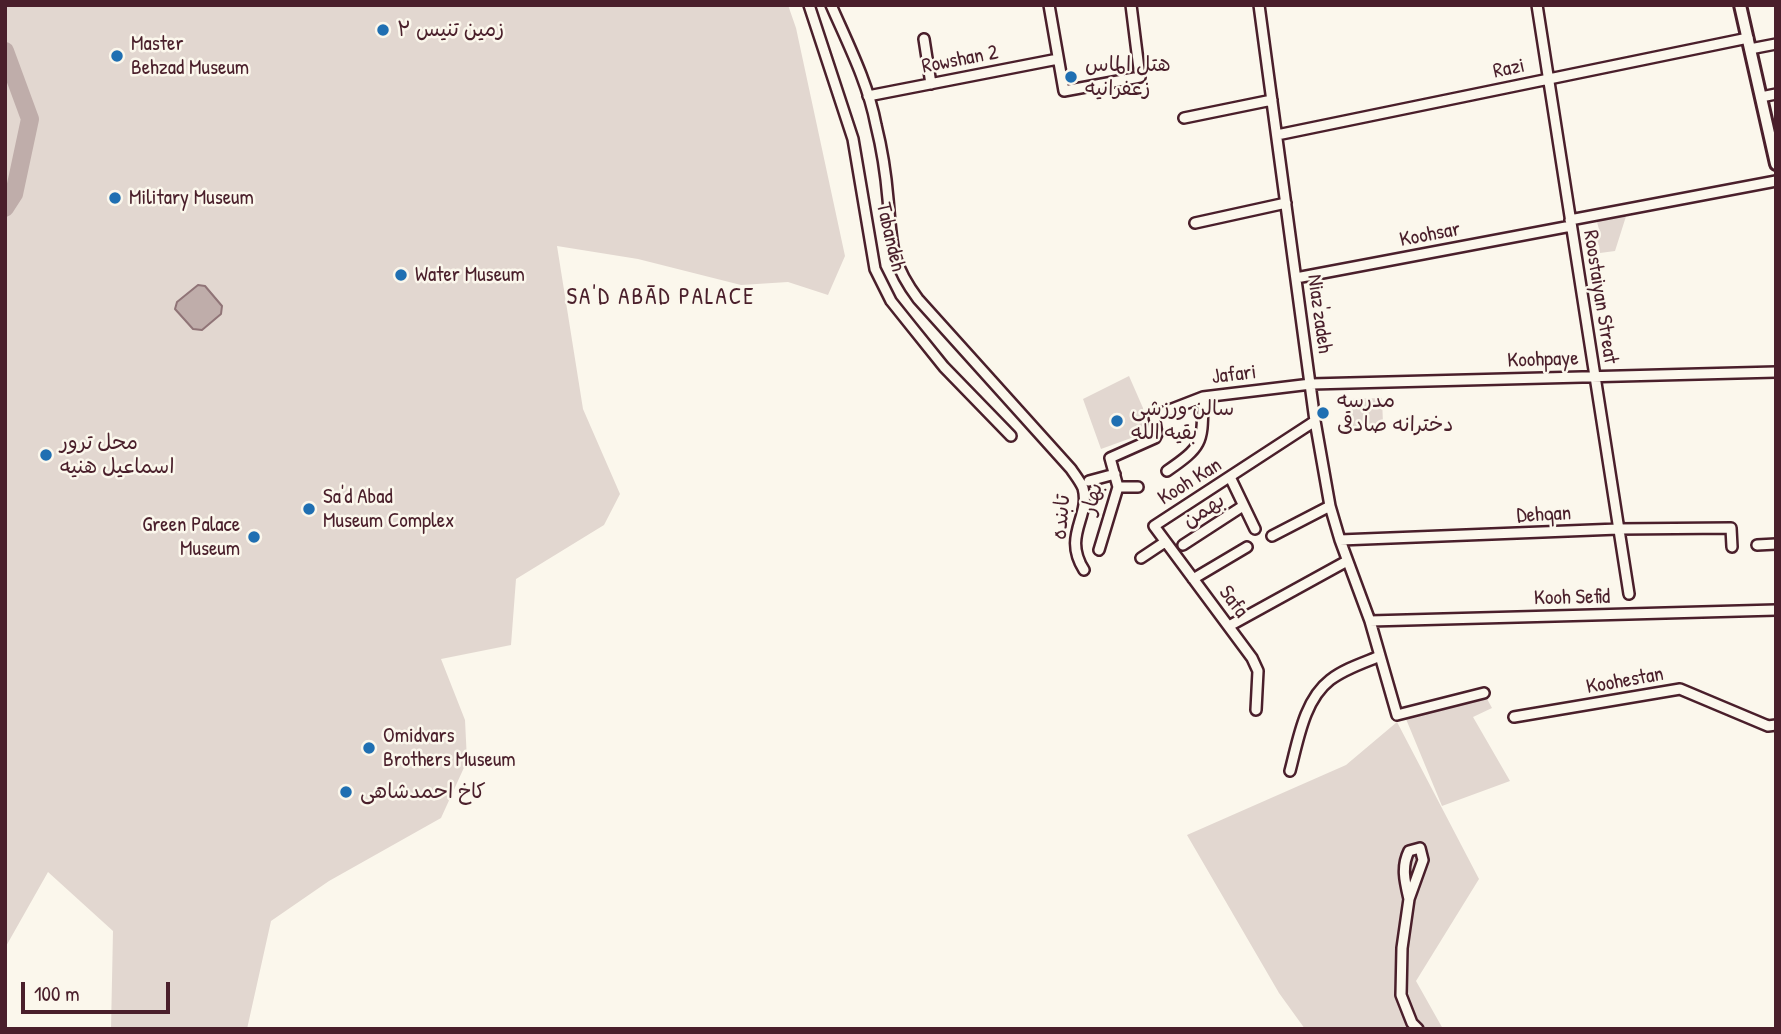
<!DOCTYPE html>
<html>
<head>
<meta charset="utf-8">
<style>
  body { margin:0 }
  #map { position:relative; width:1781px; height:1034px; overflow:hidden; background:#fbf7ec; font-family:"Patrick Hand",sans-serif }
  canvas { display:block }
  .frame { position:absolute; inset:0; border:7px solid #4a1f2b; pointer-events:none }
  .scale { position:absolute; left:21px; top:982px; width:149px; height:32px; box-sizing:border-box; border:4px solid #4a1f2b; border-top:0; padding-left:9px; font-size:21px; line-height:24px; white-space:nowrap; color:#4a1f2b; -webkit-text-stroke:5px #fbf7ec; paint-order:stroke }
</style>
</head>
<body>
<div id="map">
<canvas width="1781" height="1034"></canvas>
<div class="frame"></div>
<div class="scale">100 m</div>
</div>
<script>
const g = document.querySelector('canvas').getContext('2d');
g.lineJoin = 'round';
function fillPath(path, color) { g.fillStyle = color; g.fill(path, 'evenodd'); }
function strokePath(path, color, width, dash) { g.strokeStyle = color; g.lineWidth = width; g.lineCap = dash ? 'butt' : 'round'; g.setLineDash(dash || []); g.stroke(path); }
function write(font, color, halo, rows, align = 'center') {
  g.font = font + ' "Patrick Hand","Playpen Sans Arabic",sans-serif'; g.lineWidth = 5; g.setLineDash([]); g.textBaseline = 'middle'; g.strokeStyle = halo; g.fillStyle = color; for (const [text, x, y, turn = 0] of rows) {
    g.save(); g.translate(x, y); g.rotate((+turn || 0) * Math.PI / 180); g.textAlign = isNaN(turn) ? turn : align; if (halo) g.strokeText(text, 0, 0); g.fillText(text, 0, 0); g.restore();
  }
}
const green = new Path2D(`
  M 5,5 L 788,5 L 796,28 L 845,256 L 828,295 L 788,282 L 741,285 L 638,259 L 557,246 L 583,409 L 620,494 L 604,525 L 516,579 L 511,645 L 441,659 L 465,720 L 467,761 L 441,818 L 329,881 L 271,921 L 247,1029 L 111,1029 L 113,931 L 48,872 L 5,948 Z
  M 1628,210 L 1615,251 L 1600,253 L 1599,245 L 1595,243 L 1596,237 L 1600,233 L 1597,222 Z
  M 1129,376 L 1143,408 L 1145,433 L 1101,449 L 1083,399 Z
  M 1382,398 L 1383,424 L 1353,426 L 1351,399 Z
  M 1485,695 L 1492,708 L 1473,717 L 1510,781 L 1442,806 L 1406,719 Z
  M 1397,722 L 1479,879 L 1416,981 L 1443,1029 L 1305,1029 L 1279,993 L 1187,835 L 1346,765 Z`);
const water = new Path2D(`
  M 198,285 L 205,286 L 222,306 L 221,314 L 202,330 L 193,329 L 175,309 L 177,302 Z`);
const river = new Path2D(`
  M 5,51 L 30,119 L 14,194 L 5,208`);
const minor = new Path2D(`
  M 809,5 L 853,139 L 875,269 L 891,301 L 911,326 L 944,367 L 1011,436
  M 831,5 C 848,44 868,83 876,125 C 882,149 886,175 888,199 C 892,243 890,262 918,299 L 1071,469 C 1075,475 1080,481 1083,488 C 1091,517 1062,535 1084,570
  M 1049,5 L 1064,91 L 1140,77 L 1131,5
  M 1259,5 L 1315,421 L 1330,506 L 1340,540 L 1370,621 L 1397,715 L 1484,693
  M 1537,5 L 1629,594
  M 924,39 L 931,84
  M 1750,49 L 1776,44
  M 868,96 L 1058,59
  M 1761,97 L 1776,94
  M 1184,118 L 1272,100
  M 1277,135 L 1748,38
  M 1570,220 L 1776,181
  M 1195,223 L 1286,203
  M 1296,278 L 1571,226
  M 1167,471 C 1205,445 1202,442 1203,397
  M 1230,477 L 1255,529
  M 1089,481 L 1115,474
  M 1118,487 L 1138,487
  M 1272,536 L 1330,506
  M 1340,540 L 1618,529 L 1731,528 L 1732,547
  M 1183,545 L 1243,506
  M 1757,545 L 1776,544
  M 1099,550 L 1118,487 L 1110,458 L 1155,438 L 1157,434 L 1154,416 L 1203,397 L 1311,384 L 1776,372
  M 1141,558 L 1165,542
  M 1193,579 L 1247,547
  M 1370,621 L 1776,610
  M 1229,626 L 1347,561
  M 1256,710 L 1258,671 L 1252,658 L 1154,526 L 1315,421
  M 1514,717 L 1680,689 L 1768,726 L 1776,725
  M 1290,771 C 1298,741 1304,700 1330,680 C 1344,669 1363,663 1380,656
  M 1409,899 C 1405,882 1401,867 1409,851 L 1420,848 L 1423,860 L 1409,899 L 1402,948 L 1401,995 L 1412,1023 L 1418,1029`);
const tertiary = new Path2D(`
  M 1740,5 L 1776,164`);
const markers = [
  [383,30,7,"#1f6fb2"],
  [117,56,7,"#1f6fb2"],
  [1071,77,7,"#1f6fb2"],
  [115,198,7,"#1f6fb2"],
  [401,275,7,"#1f6fb2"],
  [1323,413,7,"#1f6fb2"],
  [1117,421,7,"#1f6fb2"],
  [46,455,7,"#1f6fb2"],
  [309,509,7,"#1f6fb2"],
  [254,537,7,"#1f6fb2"],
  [369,748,7,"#1f6fb2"],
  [346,792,7,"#1f6fb2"]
];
const poiNames = [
  ["زمین تنیس ۲",397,30],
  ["Master",131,44],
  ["Behzad Museum",131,68],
  ["هتل الماس",1085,65],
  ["زعفرانیه",1085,89],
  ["Military Museum",129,198],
  ["Water Museum",415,275],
  ["مدرسه",1337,401],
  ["دخترانه صادقی",1337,425],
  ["سالن ورزشی",1131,409],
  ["بقیه الله",1131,433],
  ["محل ترور",60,443],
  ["اسماعیل هنیه",60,467],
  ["Sa'd Abad",323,497],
  ["Museum Complex",323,521],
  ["Green Palace",240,525,"right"],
  ["Museum",240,549,"right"],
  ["Omidvars",383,736],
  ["Brothers Museum",383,760],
  ["کاخ احمدشاهی",360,792]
];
const streetNames = [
  ["Rowshan 2",960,60,-11],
  ["Razi",1509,69,-12],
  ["Koohsar",1430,235,-11],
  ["Tabandeh",890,237,77],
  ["Roostaiyan Streat",1600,297,81],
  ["Niaz'zadeh",1319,314,82],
  ["Koohpaye",1543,360,-2],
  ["Jafari",1234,375,-7],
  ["Kooh Kan",1190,482,-32],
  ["بهار",1093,499,-76],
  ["بهمن",1204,511,-33],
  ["Dehqan",1544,515,-3],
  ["تابنده",1062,517,-85],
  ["Kooh Sefid",1572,598,-1],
  ["Safa",1233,602,53],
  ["Koohestan",1625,681,-10]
];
const neighbourhoodNames = [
  ["SA'D ABĀD PALACE",661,298]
];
fillPath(green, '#e2d7d0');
fillPath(water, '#bfadaa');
strokePath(water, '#907477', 2);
strokePath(river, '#bfadaa', 18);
strokePath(minor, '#4a1f2b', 14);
strokePath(tertiary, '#4a1f2b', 16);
strokePath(minor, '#fbf7ec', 9);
strokePath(tertiary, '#fbf7ec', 10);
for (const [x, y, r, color] of markers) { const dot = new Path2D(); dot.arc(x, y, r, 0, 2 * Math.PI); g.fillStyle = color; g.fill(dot); strokePath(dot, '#fbf7ec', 2.5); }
write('21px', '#4a1f2b', '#fbf7ec', poiNames, 'left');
write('21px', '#4a1f2b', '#fbf7ec', streetNames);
g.letterSpacing = '2px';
write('23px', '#4a1f2b', '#fbf7ec', neighbourhoodNames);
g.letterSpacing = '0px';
</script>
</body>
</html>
